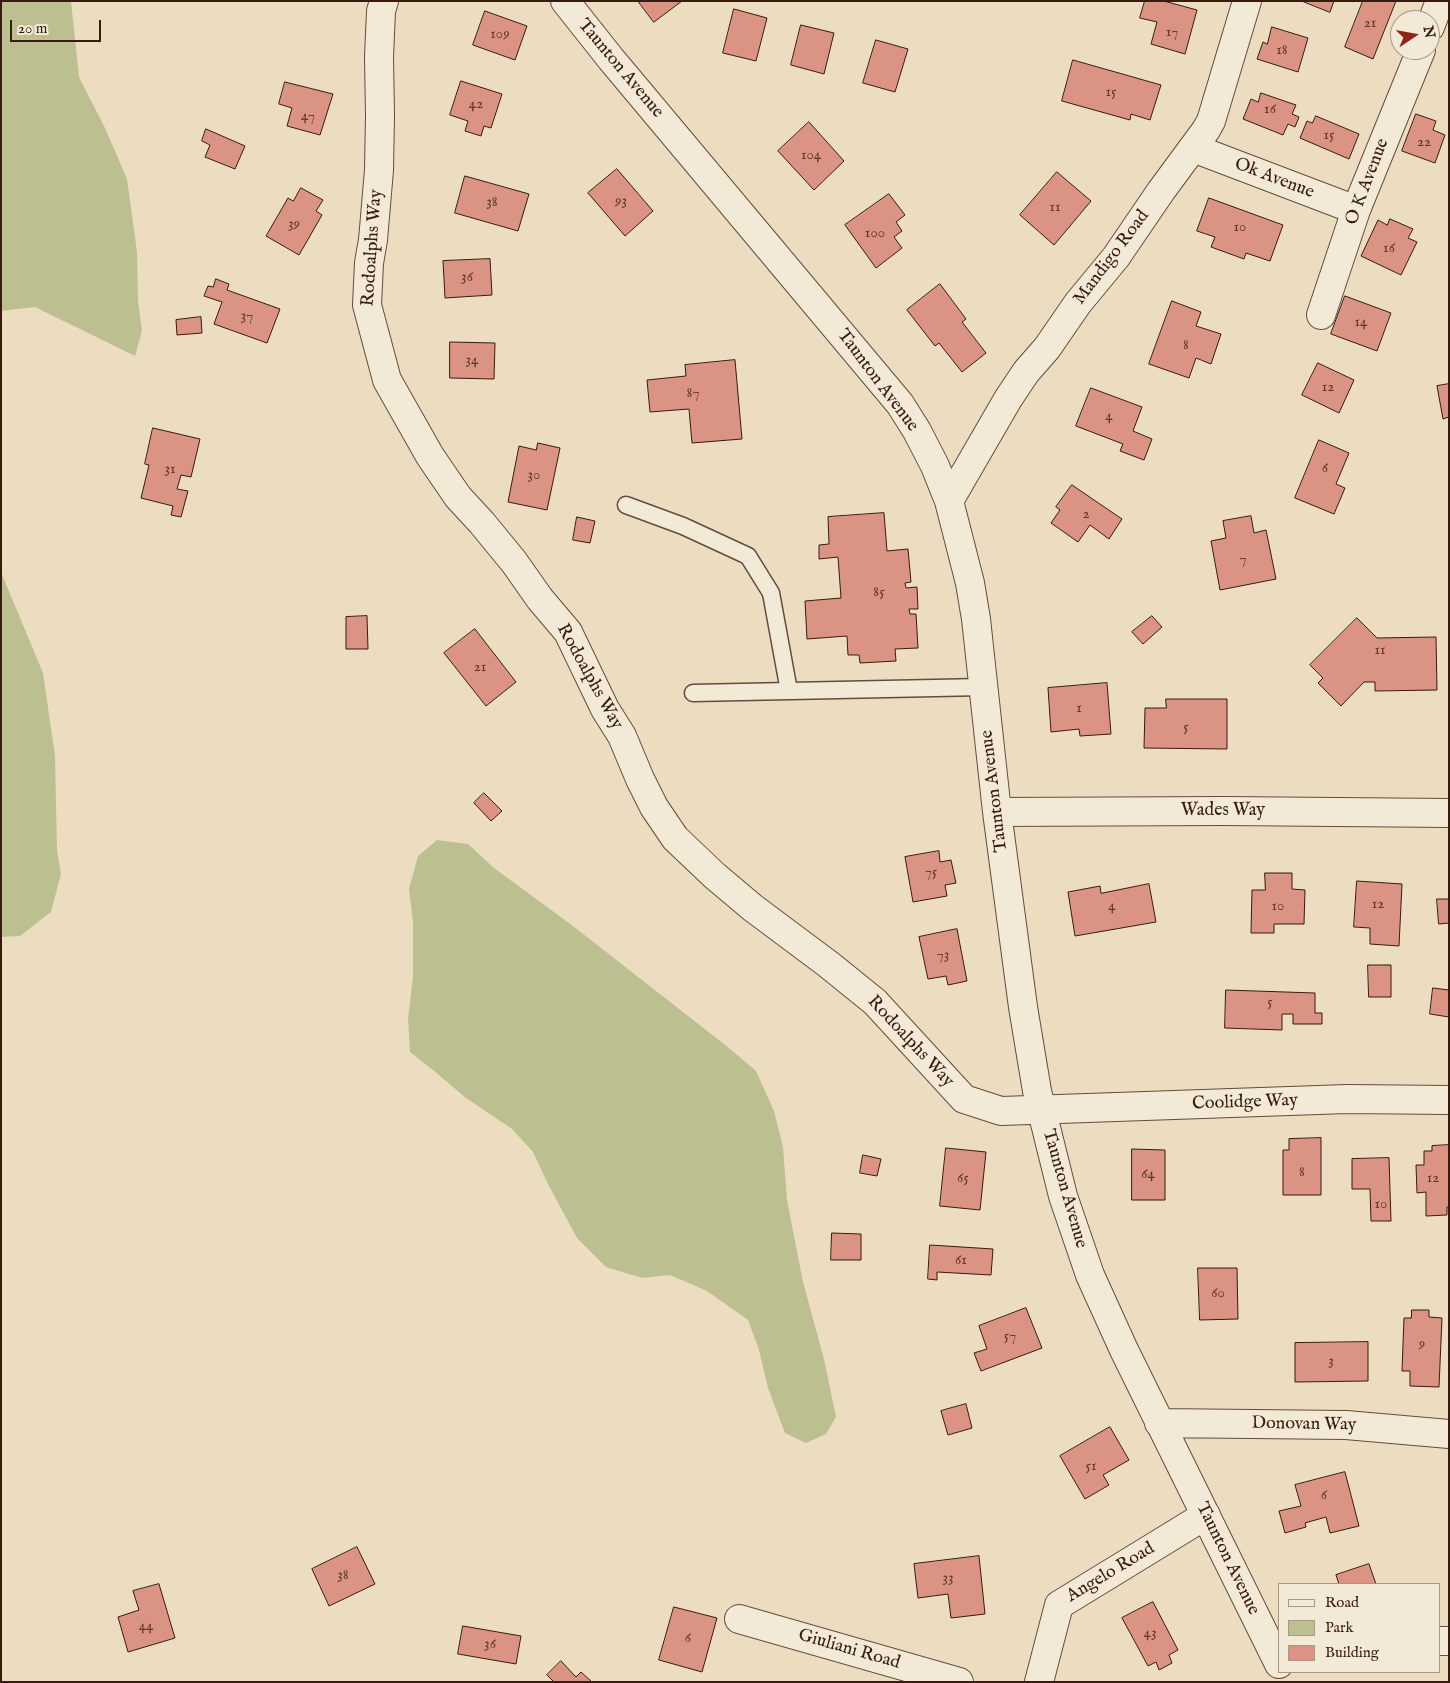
<!DOCTYPE html>
<html>
<head>
<meta charset="utf-8">
<style>
  body { margin:0 }
  #map { position:relative; width:1450px; height:1683px; overflow:hidden; background:#ecddc1; font-family:"IM FELL English",serif }
  canvas { display:block }
  .frame { position:absolute; inset:0; border:2px solid #371b0f; pointer-events:none }
  .legend { position:absolute; left:1278px; top:1583px; width:162px; height:90px; box-sizing:border-box; background:#f3e9d7; border:1px solid #a89787; margin:0; padding:6px 9px; list-style:none; font-size:15px; color:#371b0f }
  .legend li { display:flex; align-items:center; gap:10px; height:25px }
  .legend b { width:25px; border:1px solid #a89787 }
  .north { position:absolute; left:1390px; top:10px; width:50px; height:50px; box-sizing:border-box; background:#f3e9d7; border:1px solid #a89787; border-radius:50%; rotate:78deg; font-size:14px; font-weight:700; line-height:20px; text-align:center; color:#371b0f }
  .north::after { content:''; display:block; margin:auto; width:18px; height:22px; background:#8f2418; clip-path:polygon(50% 0,100% 100%,50% 72%,0 100%) }
  .scale { position:absolute; left:10px; top:20px; width:91px; height:22px; box-sizing:border-box; border:2px solid #371b0f; border-top:0; padding-left:6px; font-size:15px; line-height:18px; white-space:nowrap; color:#371b0f; -webkit-text-stroke:4px #f3e9d7; paint-order:stroke }
</style>
</head>
<body>
<div id="map">
<canvas width="1450" height="1683"></canvas>
<div class="frame"></div>
<ul class="legend">
<li><b style="height:6px;background:#f3e9d7"></b>Road</li>
<li><b style="height:14px;background:#bcc090"></b>Park</li>
<li><b style="height:14px;background:#db9383"></b>Building</li>
</ul>
<div class="north">N</div>
<div class="scale">20 m</div>
</div>
<script>
const g = document.querySelector('canvas').getContext('2d');
g.lineJoin = 'round';
function fillPath(path, color) { g.fillStyle = color; g.fill(path, 'evenodd'); }
function strokePath(path, color, width, dash) { g.strokeStyle = color; g.lineWidth = width; g.lineCap = dash ? 'butt' : 'round'; g.setLineDash(dash || []); g.stroke(path); }
function write(font, color, halo, rows, align = 'center') {
  g.font = font + ' "IM FELL English",serif'; g.lineWidth = 4; g.setLineDash([]); g.textBaseline = 'middle'; g.strokeStyle = halo; g.fillStyle = color; for (const [text, x, y, turn = 0] of rows) {
    g.save(); g.translate(x, y); g.rotate((+turn || 0) * Math.PI / 180); g.textAlign = isNaN(turn) ? turn : align; if (halo) g.strokeText(text, 0, 0); g.fillText(text, 0, 0); g.restore();
  }
}
const green = new Path2D(`
  M 1,1 L 71,1 L 79,77 L 105,128 L 127,179 L 137,252 L 138,301 L 142,331 L 135,356 L 35,307 L 1,311 Z
  M 1,572 L 43,673 L 55,756 L 57,850 L 61,874 L 51,912 L 20,936 L 1,937 Z
  M 437,840 L 468,844 L 494,868 L 573,926 L 729,1048 L 756,1071 L 774,1111 L 783,1147 L 787,1200 L 803,1282 L 824,1359 L 836,1417 L 826,1434 L 806,1443 L 785,1433 L 768,1388 L 759,1350 L 748,1320 L 707,1291 L 670,1275 L 642,1278 L 606,1267 L 577,1238 L 549,1186 L 533,1152 L 512,1129 L 466,1098 L 433,1070 L 410,1052 L 408,1019 L 413,976 L 413,922 L 409,889 L 418,856 Z`);
const building = new Path2D(`
  M 638,1 L 682,1 L 654,22 Z
  M 1145,1 L 1164,1 L 1197,10 L 1185,54 L 1151,44 L 1157,22 L 1140,18 Z
  M 1302,1 L 1334,1 L 1330,12 Z
  M 1363,1 L 1396,1 L 1373,59 L 1345,47 Z
  M 734,9 L 767,18 L 756,61 L 723,53 Z
  M 485,11 L 527,26 L 515,60 L 473,45 Z
  M 801,25 L 834,33 L 824,74 L 791,65 Z
  M 1272,27 L 1308,38 L 1298,72 L 1257,59 L 1263,42 L 1267,44 Z
  M 876,40 L 908,49 L 895,92 L 863,83 Z
  M 1073,60 L 1161,85 L 1150,120 L 1131,114 L 1130,120 L 1062,101 Z
  M 461,81 L 502,94 L 491,128 L 484,126 L 481,136 L 465,131 L 468,121 L 450,115 Z
  M 285,82 L 333,94 L 320,135 L 287,126 L 292,108 L 279,104 Z
  M 1261,93 L 1296,105 L 1292,114 L 1299,117 L 1295,127 L 1288,124 L 1283,135 L 1243,119 L 1251,99 L 1258,102 Z
  M 1416,114 L 1436,121 L 1433,130 L 1445,135 L 1435,163 L 1402,151 Z
  M 1316,116 L 1359,134 L 1349,159 L 1300,138 L 1307,121 L 1312,123 Z
  M 809,122 L 844,161 L 814,190 L 778,151 Z
  M 206,129 L 245,146 L 235,169 L 205,157 L 210,145 L 202,141 Z
  M 617,169 L 653,211 L 625,236 L 588,193 Z
  M 1057,172 L 1091,201 L 1054,245 L 1020,215 Z
  M 465,176 L 529,194 L 518,231 L 455,213 Z
  M 301,188 L 323,200 L 316,211 L 322,215 L 299,255 L 266,236 L 288,198 L 293,201 Z
  M 889,194 L 905,215 L 896,222 L 902,231 L 894,237 L 902,248 L 876,268 L 845,225 Z
  M 1209,198 L 1283,225 L 1270,261 L 1246,253 L 1244,259 L 1211,247 L 1215,237 L 1197,231 Z
  M 1390,219 L 1413,229 L 1408,238 L 1417,242 L 1401,275 L 1361,256 L 1378,220 L 1387,225 Z
  M 490,259 L 492,295 L 445,298 L 443,261 Z
  M 216,279 L 229,284 L 227,290 L 280,309 L 267,343 L 214,324 L 222,302 L 204,296 L 208,286 L 213,287 Z
  M 940,284 L 966,319 L 962,322 L 986,353 L 962,372 L 939,343 L 935,346 L 907,310 Z
  M 1345,296 L 1391,313 L 1377,351 L 1331,334 Z
  M 1172,301 L 1201,312 L 1196,326 L 1221,334 L 1211,364 L 1196,358 L 1189,378 L 1149,364 Z
  M 201,317 L 202,333 L 177,335 L 176,320 Z
  M 450,342 L 495,343 L 494,379 L 450,378 Z
  M 735,360 L 742,439 L 692,443 L 689,409 L 650,412 L 647,380 L 686,376 L 685,365 Z
  M 1318,363 L 1354,380 L 1339,413 L 1302,395 Z
  M 1449,384 L 1449,417 L 1443,419 L 1437,386 Z
  M 1091,388 L 1142,407 L 1133,431 L 1152,439 L 1144,460 L 1120,451 L 1123,444 L 1076,426 Z
  M 153,428 L 200,439 L 191,477 L 181,475 L 177,489 L 188,491 L 181,517 L 171,515 L 173,506 L 141,498 L 149,465 L 145,464 Z
  M 1319,440 L 1349,453 L 1336,484 L 1345,488 L 1334,514 L 1295,498 Z
  M 538,443 L 560,448 L 547,510 L 508,502 L 519,446 L 536,450 Z
  M 1072,485 L 1122,519 L 1109,539 L 1090,525 L 1078,542 L 1051,523 L 1060,510 L 1056,507 Z
  M 884,513 L 887,551 L 908,549 L 911,582 L 905,583 L 906,588 L 917,587 L 918,609 L 909,609 L 910,614 L 916,614 L 918,648 L 895,649 L 896,661 L 860,663 L 859,655 L 848,655 L 847,636 L 807,639 L 805,601 L 841,598 L 838,557 L 819,559 L 819,545 L 829,544 L 828,517 Z
  M 1251,516 L 1254,533 L 1266,530 L 1276,579 L 1220,590 L 1211,541 L 1226,538 L 1223,521 Z
  M 577,517 L 595,521 L 590,543 L 573,540 Z
  M 367,616 L 368,649 L 346,649 L 346,617 Z
  M 1152,616 L 1162,627 L 1143,644 L 1132,632 Z
  M 1357,618 L 1377,638 L 1436,637 L 1437,690 L 1375,691 L 1375,682 L 1364,682 L 1341,706 L 1318,683 L 1323,678 L 1310,665 Z
  M 475,629 L 516,682 L 486,706 L 444,653 Z
  M 1107,683 L 1111,734 L 1080,736 L 1079,729 L 1051,732 L 1048,688 Z
  M 1166,699 L 1227,699 L 1227,749 L 1144,748 L 1145,708 L 1166,708 Z
  M 484,793 L 502,811 L 491,821 L 474,803 Z
  M 939,851 L 940,862 L 951,860 L 956,883 L 945,885 L 947,896 L 913,902 L 905,857 Z
  M 1265,873 L 1292,873 L 1292,889 L 1305,890 L 1304,924 L 1274,924 L 1274,933 L 1251,933 L 1252,890 L 1265,890 Z
  M 1357,881 L 1402,884 L 1399,946 L 1370,944 L 1370,928 L 1354,927 Z
  M 1149,884 L 1156,922 L 1075,936 L 1068,892 L 1100,886 L 1101,893 Z
  M 1437,899 L 1449,899 L 1449,923 L 1439,924 Z
  M 957,929 L 967,981 L 948,985 L 946,976 L 928,979 L 919,937 Z
  M 1368,965 L 1391,965 L 1391,997 L 1369,997 Z
  M 1433,988 L 1449,990 L 1449,1017 L 1430,1014 Z
  M 1226,990 L 1315,993 L 1315,1013 L 1322,1013 L 1322,1024 L 1293,1024 L 1293,1014 L 1282,1014 L 1282,1030 L 1225,1028 Z
  M 1321,1138 L 1321,1195 L 1283,1195 L 1283,1150 L 1289,1150 L 1289,1139 Z
  M 1449,1145 L 1449,1207 L 1447,1207 L 1447,1215 L 1426,1216 L 1426,1192 L 1417,1193 L 1416,1165 L 1424,1165 L 1424,1151 L 1432,1151 L 1432,1146 Z
  M 946,1148 L 986,1152 L 980,1210 L 940,1206 Z
  M 1132,1149 L 1165,1150 L 1165,1200 L 1132,1200 Z
  M 863,1155 L 881,1159 L 877,1176 L 860,1173 Z
  M 1389,1158 L 1391,1221 L 1371,1221 L 1370,1189 L 1352,1189 L 1352,1159 Z
  M 832,1233 L 861,1234 L 861,1260 L 831,1260 Z
  M 930,1245 L 993,1249 L 991,1275 L 937,1272 L 937,1280 L 928,1279 Z
  M 1198,1268 L 1237,1268 L 1238,1319 L 1200,1320 Z
  M 1026,1308 L 1042,1348 L 981,1371 L 974,1353 L 987,1349 L 979,1326 Z
  M 1412,1310 L 1429,1310 L 1429,1317 L 1442,1318 L 1439,1387 L 1410,1386 L 1410,1371 L 1402,1371 L 1404,1318 L 1411,1318 Z
  M 1368,1342 L 1368,1381 L 1295,1382 L 1295,1343 Z
  M 966,1404 L 972,1428 L 948,1435 L 941,1411 Z
  M 1110,1427 L 1129,1460 L 1103,1475 L 1109,1485 L 1085,1499 L 1060,1456 Z
  M 1345,1472 L 1359,1526 L 1330,1533 L 1326,1517 L 1305,1523 L 1306,1527 L 1285,1533 L 1279,1511 L 1301,1506 L 1295,1485 Z
  M 357,1547 L 375,1584 L 329,1606 L 312,1569 Z
  M 979,1556 L 985,1614 L 951,1618 L 948,1594 L 918,1598 L 914,1564 Z
  M 1369,1564 L 1376,1584 L 1339,1584 L 1336,1575 Z
  M 159,1584 L 175,1638 L 128,1652 L 118,1617 L 139,1610 L 133,1591 Z
  M 1153,1602 L 1178,1650 L 1169,1655 L 1172,1663 L 1159,1670 L 1156,1662 L 1148,1666 L 1122,1618 Z
  M 674,1607 L 717,1618 L 702,1672 L 659,1660 Z
  M 463,1626 L 521,1636 L 516,1664 L 458,1654 Z
  M 561,1661 L 576,1677 L 581,1672 L 592,1682 L 554,1682 L 547,1675 Z`);
const lane = new Path2D(`
  M 626,505 L 683,526 L 748,556 L 771,593 L 789,691
  M 693,693 L 983,687`);
const street = new Path2D(`
  M 384,1 L 381,11 L 379,57 L 380,116 L 379,170 L 373,240 L 369,263 L 367,305 L 387,380 L 430,456 L 458,497 L 482,523 L 514,562 L 540,599 L 568,632 L 605,709 L 622,736 L 640,779 L 654,807 L 675,838 L 715,876 L 753,908 L 828,964 L 875,1002 L 964,1099 L 1001,1111 L 1347,1099 L 1449,1100
  M 565,1 L 611,59 L 900,404 L 917,431 L 935,466 L 949,501 L 970,583 L 976,619 L 997,812 L 1023,1007 L 1037,1091 L 1063,1196 L 1090,1275 L 1124,1350 L 1279,1664
  M 1430,27 L 1440,1
  M 1193,148 L 1356,210
  M 1321,315 L 1356,210 L 1421,50
  M 949,501 L 1008,399 L 1026,372 L 1047,348 L 1078,303 L 1116,257 L 1161,191 L 1206,130 L 1211,121 L 1247,1
  M 997,812 L 1224,811 L 1449,813
  M 1159,1423 L 1346,1425 L 1449,1434
  M 739,1619 L 959,1682
  M 1439,1641 L 1449,1641
  M 1039,1682 L 1059,1605 L 1206,1515`);
const numberNames = [
  ["21",1370,24],
  ["17",1172,33],
  ["109",500,35],
  ["18",1282,51],
  ["15",1111,93],
  ["42",476,105],
  ["16",1270,110],
  ["47",308,117],
  ["15",1329,136],
  ["22",1424,143],
  ["104",811,156],
  ["93",621,202],
  ["38",492,203],
  ["11",1055,208],
  ["39",294,225],
  ["10",1240,228],
  ["100",875,234],
  ["16",1389,249],
  ["36",467,278],
  ["37",247,317],
  ["14",1361,323],
  ["8",1186,346],
  ["34",472,361],
  ["12",1328,388],
  ["87",693,394],
  ["4",1109,417],
  ["6",1325,469],
  ["31",170,470],
  ["30",534,476],
  ["2",1086,515],
  ["7",1243,560],
  ["85",879,593],
  ["11",1380,651],
  ["21",480,668],
  ["1",1079,709],
  ["5",1186,728],
  ["75",931,873],
  ["12",1378,905],
  ["4",1112,907],
  ["10",1278,907],
  ["73",943,956],
  ["5",1270,1003],
  ["8",1302,1173],
  ["64",1148,1175],
  ["65",963,1179],
  ["12",1433,1179],
  ["10",1381,1205],
  ["61",961,1261],
  ["60",1218,1294],
  ["57",1010,1337],
  ["9",1422,1345],
  ["3",1331,1362],
  ["51",1091,1467],
  ["6",1324,1496],
  ["38",343,1576],
  ["33",948,1579],
  ["44",146,1627],
  ["43",1150,1634],
  ["6",688,1639],
  ["36",490,1645]
];
const streetNames = [
  ["Taunton Avenue",620,69,50],
  ["Ok Avenue",1274,179,21],
  ["O K Avenue",1368,182,-69],
  ["Rodoalphs Way",373,248,-86],
  ["Mandigo Road",1112,258,-53],
  ["Taunton Avenue",877,381,53],
  ["Rodoalphs Way",589,677,61],
  ["Taunton Avenue",995,791,-97],
  ["Wades Way",1223,811],
  ["Rodoalphs Way",910,1042,47],
  ["Coolidge Way",1245,1103,-2],
  ["Taunton Avenue",1064,1189,74],
  ["Donovan Way",1304,1425,1],
  ["Taunton Avenue",1227,1559,64],
  ["Angelo Road",1111,1573,-31],
  ["Giuliani Road",849,1650,16]
];
fillPath(green, '#bcc090');
fillPath(building, '#db9383');
strokePath(building, '#371b0f', 1);
strokePath(lane, '#644c3c', 19);
strokePath(street, '#644c3c', 30);
strokePath(lane, '#f3e9d7', 16);
strokePath(street, '#f3e9d7', 28);
write('15px', '#60392c', null, numberNames);
write('18px', '#371b0f', '#f3e9d7', streetNames);
</script>
</body>
</html>
